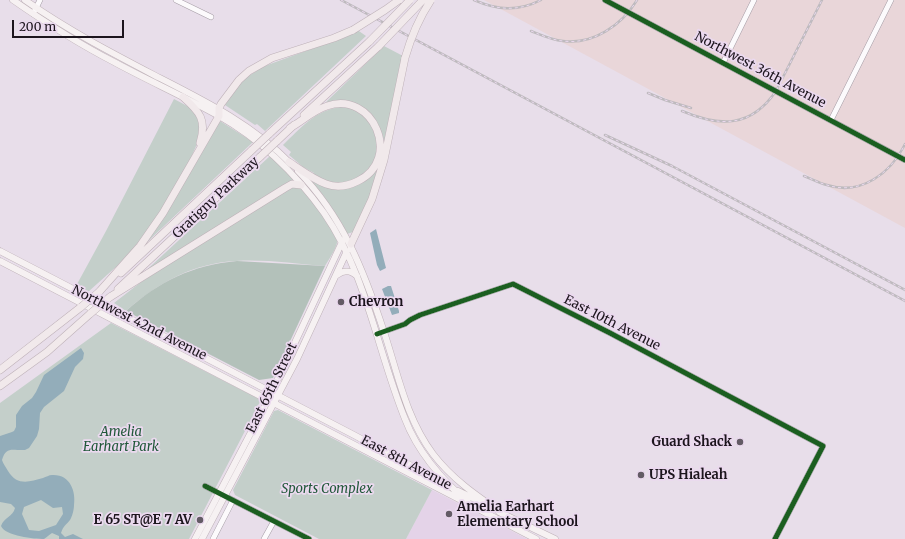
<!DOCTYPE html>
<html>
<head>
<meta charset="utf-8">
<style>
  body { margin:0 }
  #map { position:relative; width:905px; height:539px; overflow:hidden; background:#e8deea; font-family:Merriweather,serif }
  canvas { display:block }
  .scale { position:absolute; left:12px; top:20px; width:112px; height:18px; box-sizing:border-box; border:2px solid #1c151d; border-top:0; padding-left:5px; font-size:12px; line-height:14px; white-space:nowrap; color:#1c151d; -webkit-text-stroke:3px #ebd9ef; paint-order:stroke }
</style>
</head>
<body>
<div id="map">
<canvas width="905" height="539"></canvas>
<div class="scale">200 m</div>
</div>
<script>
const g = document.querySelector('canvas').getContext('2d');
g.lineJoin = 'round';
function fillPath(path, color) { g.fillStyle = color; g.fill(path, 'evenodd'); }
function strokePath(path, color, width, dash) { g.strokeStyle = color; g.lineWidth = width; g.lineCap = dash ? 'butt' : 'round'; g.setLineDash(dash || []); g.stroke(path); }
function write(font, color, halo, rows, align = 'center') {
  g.font = font + ' Merriweather,serif'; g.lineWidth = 3.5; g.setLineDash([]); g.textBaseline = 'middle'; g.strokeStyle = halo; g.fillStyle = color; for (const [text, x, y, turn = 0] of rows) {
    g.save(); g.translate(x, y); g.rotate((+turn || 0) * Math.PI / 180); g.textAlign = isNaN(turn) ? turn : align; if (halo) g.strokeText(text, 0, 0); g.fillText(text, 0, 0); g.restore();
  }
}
const built = new Path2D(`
  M 432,490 L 527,539 L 406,539 Z`);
const industrial = new Path2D(`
  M 484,0 L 905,0 L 905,228 Z`);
const green = new Path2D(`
  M 356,29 L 366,36 L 265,131 L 257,124 L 255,125 L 225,105 L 240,82 L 262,67 L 314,48 Z
  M 384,46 L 403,56 L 385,146 C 382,125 369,103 344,101 C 338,101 331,102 326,102 Z
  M 174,99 L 191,108 L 199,120 L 200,137 L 187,167 L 160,212 L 140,241 L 117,266 L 88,292 L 76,286 L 106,231 Z
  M 341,107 C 368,108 383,136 375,161 C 374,163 371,166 369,168 C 359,180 345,186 329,182 C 324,181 319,178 314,176 L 314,173 L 303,167 L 289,155 L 291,152 L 283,145 C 301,128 315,110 341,107 Z
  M 220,121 L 253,142 L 144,245 Z
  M 270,156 L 295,181 L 139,277 Z
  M 378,166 L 380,166 L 373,190 L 353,232 L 347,234 L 306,176 L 312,179 L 352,186 L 365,181 L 370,177 Z
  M 297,186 L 303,189 C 310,199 336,231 337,241 C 338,246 328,261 325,266 C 296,264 265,259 236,261 C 194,263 157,283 126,311 L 114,303 L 141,282 L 287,189 Z
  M 111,323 L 261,400 L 189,539 L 0,539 L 0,403 Z
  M 278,410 L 432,490 L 406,539 L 319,539 L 235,495 L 233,490 L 274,411 Z`);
const forest = new Path2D(`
  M 237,261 L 325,266 L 273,378 L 259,380 L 126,311 C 159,281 193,265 237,261 Z`);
const water = new Path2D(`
  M 376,229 L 386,268 L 380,271 L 377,265 L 370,233 Z
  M 388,286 L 391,286 L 399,311 L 399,313 L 392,315 L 382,289 Z
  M 81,348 L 84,353 L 83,359 L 75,367 L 64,391 L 44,407 L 40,413 L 39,429 L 37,436 L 29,448 L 25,450 C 14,451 6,445 2,460 C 3,464 6,467 8,471 C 17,486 29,482 43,478 C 46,477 49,475 52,475 C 70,474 76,491 74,505 C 74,510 72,517 70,520 C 66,525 63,526 61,533 L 65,537 L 73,534 L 83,539 L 59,539 L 59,536 L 52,533 C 49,535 47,537 44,539 C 35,539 5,536 1,526 C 4,517 13,517 15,508 L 11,504 L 0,502 L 0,436 L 12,432 L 14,431 L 16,427 L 16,415 L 22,406 L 32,398 L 36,392 L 44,375 ZM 41,500 L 53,508 L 62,507 L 63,514 L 56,525 L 39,531 L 29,530 L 22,514 L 24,507 Z`);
const minor = new Path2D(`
  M 176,0 L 211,17
  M 605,0 L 905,160
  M 33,14 L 40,0
  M 723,63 L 754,0
  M 831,120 L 891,0
  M 377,334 L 405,324 L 410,320 L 420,315 L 513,284 L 610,333 L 823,446 L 775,539
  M 205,486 L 309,539
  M 213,539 L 233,500
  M 264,539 L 274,521`);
const major = new Path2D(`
  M 13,0 C 46,23 79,44 114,62 C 149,81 185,97 219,116 C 261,140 296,174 324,213 C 367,275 377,350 405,419 C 418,453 445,483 472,506
  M 25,0 C 66,29 110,52 154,75 C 203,100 252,124 291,164
  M 298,171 C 343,217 364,271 384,332 C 398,374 406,418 433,454 C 452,479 477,496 502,513
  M 0,251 L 354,435 L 449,486
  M 0,261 L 536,539
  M 337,275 C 344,270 350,270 357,276
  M 458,491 L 481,502
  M 499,512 L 555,539
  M 195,539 L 268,400 L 343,240
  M 202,539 L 297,359 L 347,251`);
const highway = new Path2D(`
  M 183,97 C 200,112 207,120 200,143
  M 304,115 L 379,46
  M 269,134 L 370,41
  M 277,141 L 294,125
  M 289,162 C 301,170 313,179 326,184 C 337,188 348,186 358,181 C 403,159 373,90 327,106 C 314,110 302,121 290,128
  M 351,244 L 372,199 L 384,160 L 405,58
  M 121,273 L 252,150
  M 118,289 L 260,157
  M 99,292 L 140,246 L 163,213 L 219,116 L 219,108 L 221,104 L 239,80 L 249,71 L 272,58 L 334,38 L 353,30
  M 110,297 L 285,188 L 292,184 L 301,185
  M 0,370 L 81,307
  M 0,386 L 47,352 L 91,313`);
const rail = new Path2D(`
  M 341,0 L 905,301
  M 474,0 C 497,10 518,12 541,0
  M 531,31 C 541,35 552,40 563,41 C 593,45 622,25 637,0
  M 648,93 L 665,100 L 691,108
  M 682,111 C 720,127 751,128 776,91 L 822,0
  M 605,135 L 672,166 L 905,290
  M 804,176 C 812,179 819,183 827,185 C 861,196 891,173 905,144`);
const highwayBridge = new Path2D(`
  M 353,30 L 385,10 L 399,0
  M 370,41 L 410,0
  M 379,46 L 423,0
  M 405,58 C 411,37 419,18 431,0
  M 252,150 L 269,134
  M 260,157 L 277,141
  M 81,307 L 99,292
  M 91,313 L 110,297`);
const cycleway = new Path2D(`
  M 605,0 L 905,160
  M 377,334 L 405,324 L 410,320 L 420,315 L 513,284 L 610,333 L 823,446 L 775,539
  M 205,486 L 309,539`);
const markers = [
  [341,302,4,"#635b65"],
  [740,442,4,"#635b65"],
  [641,475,4,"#635b65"],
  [449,514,4,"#635b65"],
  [200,520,4,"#635b65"]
];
const streetNames = [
  ["Northwest 36th Avenue",760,70,28],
  ["Gratigny Parkway",216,198,-43],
  ["Northwest 42nd Avenue",139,323,27],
  ["East 10th Avenue",612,323,27],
  ["East 65th Street",272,388,-64],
  ["East 8th Avenue",406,463,28]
];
const poiNames = [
  ["Chevron",349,302],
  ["Guard Shack",732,442,"right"],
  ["UPS Hialeah",649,475],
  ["Amelia Earhart",457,507],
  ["Elementary School",457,522],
  ["E 65 ST@E 7 AV",192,520,"right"]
];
const parkNames = [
  ["Amelia",121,432],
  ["Earhart Park",121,447],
  ["Sports Complex",327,489]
];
fillPath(built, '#e4d3e8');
fillPath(industrial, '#e9d6d9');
fillPath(green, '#c4cfca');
fillPath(forest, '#b3c1ba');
fillPath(water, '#93adba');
strokePath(minor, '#a49ca5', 6);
strokePath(major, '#beb1b8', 7);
strokePath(highway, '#beb1b8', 8);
strokePath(minor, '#fcfafc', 5);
strokePath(major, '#f6f1f2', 6);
strokePath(highway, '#f1e9eb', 7);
strokePath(rail, '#bebabe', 2.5);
strokePath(rail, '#ebd9ef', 1, [3]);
strokePath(highwayBridge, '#beb1b8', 8, []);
strokePath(highwayBridge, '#f1e9eb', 7);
strokePath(cycleway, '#1b5e20', 5);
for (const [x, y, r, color] of markers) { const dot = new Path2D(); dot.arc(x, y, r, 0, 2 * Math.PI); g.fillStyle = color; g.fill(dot); strokePath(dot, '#ebd9ef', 1.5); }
write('13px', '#1c151d', '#ebd9ef', streetNames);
write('bold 13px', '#1c151d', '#ebd9ef', poiNames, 'left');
write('italic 13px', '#205839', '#ebd9ef', parkNames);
</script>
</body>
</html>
